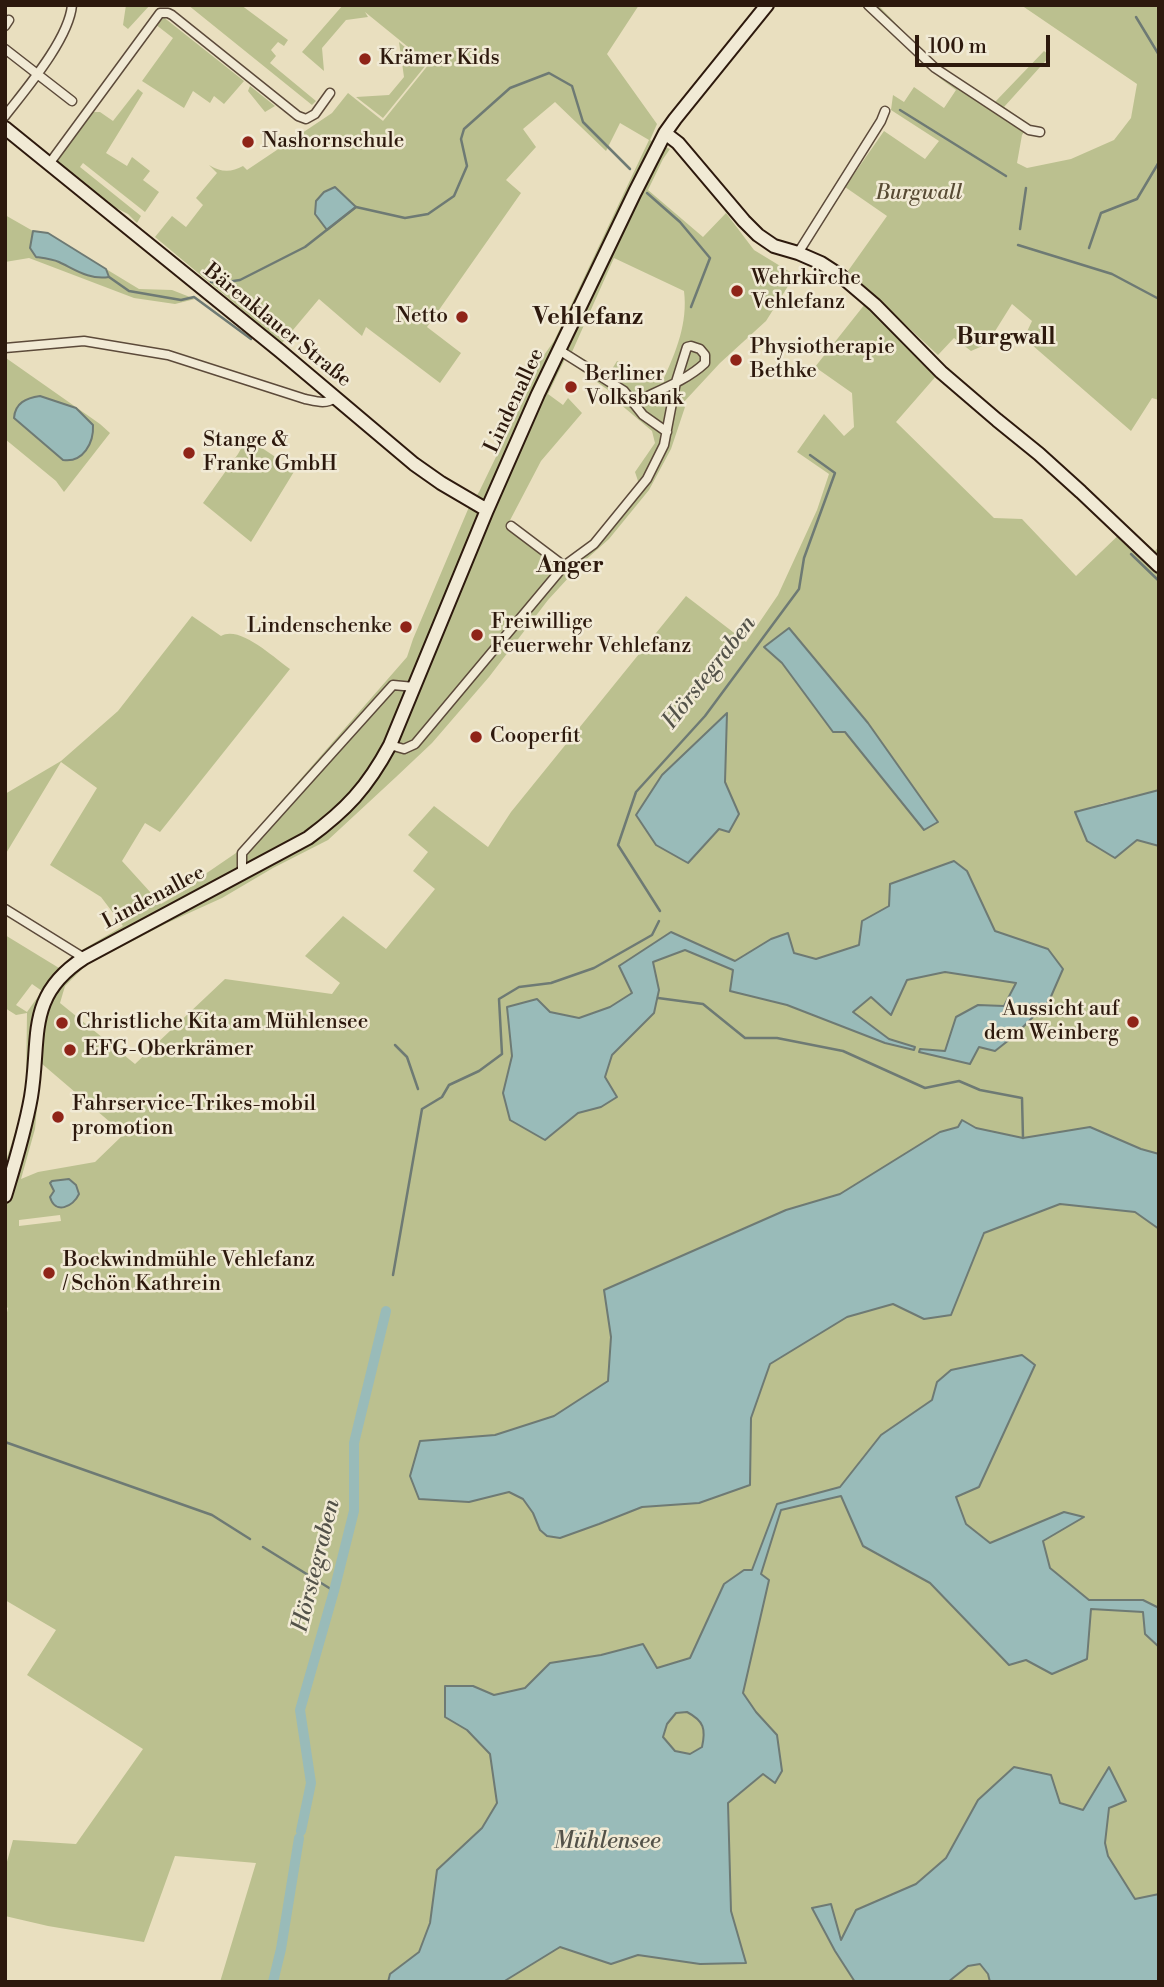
<!DOCTYPE html>
<html>
<head>
<meta charset="utf-8">
<style>
  body { margin:0 }
  #map { position:relative; width:1164px; height:1987px; overflow:hidden; background:#e9dfbf; font-family:"Libre Bodoni",serif }
  canvas { display:block }
  .frame { position:absolute; inset:0; border:7px solid #2d190d; pointer-events:none }
  .scale { position:absolute; left:915px; top:35px; width:135px; height:32px; box-sizing:border-box; border:4px solid #2d190d; border-top:0; padding-left:9px; font-size:21px; line-height:24px; white-space:nowrap; color:#2d190d; -webkit-text-stroke:5px #f1ead5; paint-order:stroke }
</style>
</head>
<body>
<div id="map">
<canvas width="1164" height="1987"></canvas>
<div class="frame"></div>
<div class="scale">100 m</div>
</div>
<script>
const g = document.querySelector('canvas').getContext('2d');
g.lineJoin = 'round';
function fillPath(path, color) { g.fillStyle = color; g.fill(path, 'evenodd'); }
function strokePath(path, color, width, dash) { g.strokeStyle = color; g.lineWidth = width; g.lineCap = dash ? 'butt' : 'round'; g.setLineDash(dash || []); g.stroke(path); }
function write(font, color, halo, rows, align = 'center') {
  g.font = font + ' "Libre Bodoni",serif'; g.lineWidth = 5; g.setLineDash([]); g.textBaseline = 'middle'; g.strokeStyle = halo; g.fillStyle = color; for (const [text, x, y, turn = 0] of rows) {
    g.save(); g.translate(x, y); g.rotate((+turn || 0) * Math.PI / 180); g.textAlign = isNaN(turn) ? turn : align; if (halo) g.strokeText(text, 0, 0); g.fillText(text, 0, 0); g.restore();
  }
}
const green = new Path2D(`
  M 126,5 L 150,5 L 128,29 L 123,25 Z
  M 188,5 L 241,5 L 288,40 L 284,46 L 278,42 L 271,50 L 276,56 L 270,63 L 316,101 L 312,105 Z
  M 343,5 L 639,5 L 607,54 L 657,124 L 650,140 L 670,149 L 663,159 L 648,190 L 703,237 L 726,213 L 754,250 L 795,275 L 766,321 L 720,363 L 682,404 L 685,407 L 671,449 L 649,490 L 609,539 L 581,564 L 548,600 L 489,677 L 432,743 L 396,777 L 328,840 L 273,868 L 222,898 L 167,923 L 85,966 L 65,986 L 60,1003 L 135,1064 L 225,979 L 332,994 L 340,983 L 305,956 L 343,916 L 386,949 L 435,889 L 413,871 L 428,852 L 408,835 L 434,806 L 488,847 L 511,812 L 686,596 L 746,642 L 778,595 L 817,510 L 829,474 L 797,452 L 824,414 L 844,436 L 854,427 L 852,393 L 815,367 L 865,304 L 937,375 L 896,422 L 994,518 L 1022,519 L 1076,576 L 1128,526 L 1155,551 L 1159,546 L 1159,790 L 1100,804 L 1137,840 L 1159,846 L 1159,1154 L 1141,1149 L 1090,1127 L 1023,1138 L 976,1128 L 958,1127 L 940,1132 L 840,1194 L 786,1210 L 604,1290 L 611,1337 L 608,1381 L 554,1416 L 495,1435 L 420,1441 L 469,1502 L 509,1492 L 523,1499 L 533,1513 L 540,1531 L 547,1536 L 559,1538 L 599,1524 L 642,1506 L 699,1503 L 751,1463 L 751,1418 L 770,1364 L 847,1317 L 893,1304 L 924,1319 L 951,1315 L 984,1232 L 1060,1204 L 1135,1212 L 1159,1229 L 1159,1608 L 1143,1600 L 1089,1600 L 1050,1568 L 1043,1541 L 1083,1517 L 1064,1512 L 990,1543 L 966,1524 L 956,1497 L 937,1383 L 933,1399 L 881,1435 L 840,1487 L 777,1504 L 752,1570 L 724,1584 L 690,1658 L 657,1668 L 643,1644 L 601,1655 L 550,1663 L 525,1688 L 494,1695 L 473,1686 L 445,1717 L 467,1730 L 491,1754 L 497,1803 L 482,1828 L 437,1870 L 430,1923 L 419,1952 L 390,1974 L 388,1982 L 220,1982 L 256,1863 L 175,1856 L 144,1942 L 48,1926 L 5,1916 L 5,1869 L 13,1840 L 76,1844 L 143,1749 L 27,1675 L 56,1630 L 5,1600 L 5,1321 L 8,1308 L 5,1306 L 5,1164 L 20,1117 L 26,1085 L 27,1013 L 16,1015 L 5,1008 L 5,935 L 59,968 L 82,950 L 123,926 L 101,897 L 50,865 L 97,788 L 61,762 L 5,855 L 5,794 L 61,761 L 118,711 L 192,616 L 221,636 C 240,625 274,658 290,669 L 160,832 L 145,823 L 122,861 L 161,904 L 196,884 L 195,881 L 236,853 L 407,657 L 413,639 L 469,507 L 479,492 L 524,399 L 517,393 L 554,341 L 649,140 L 620,123 L 606,151 L 555,102 L 523,129 L 536,147 L 506,180 L 521,193 L 427,327 L 461,353 L 440,383 L 366,327 L 362,336 L 319,299 L 282,343 L 155,237 L 172,216 L 186,227 L 203,205 L 196,198 L 217,173 L 209,165 C 220,172 231,173 243,166 L 247,170 L 332,113 L 348,93 L 383,121 L 429,64 L 365,12 L 368,17 L 346,20 L 322,48 L 324,71 L 302,52 ZM 614,258 L 684,291 C 688,323 676,352 663,380 L 617,361 L 609,374 L 572,352 ZM 565,359 L 608,390 L 613,398 L 652,431 L 655,443 L 635,472 L 639,484 L 594,539 L 558,565 L 507,526 L 541,461 L 582,413 L 568,398 L 563,405 L 548,394 ZM 789,628 L 868,723 L 938,822 L 924,829 L 845,732 L 833,732 L 782,663 L 765,647 ZM 727,713 L 725,782 L 739,814 L 729,832 L 719,829 L 688,863 ZM 967,871 L 995,931 L 1048,949 L 979,1047 L 969,1064 L 919,1051 L 920,1049 L 945,1051 L 978,1005 L 1004,1006 L 1017,983 L 945,972 L 907,979 L 871,997 L 852,1012 L 889,1039 L 915,1047 L 914,1050 L 787,1005 L 731,991 L 734,970 L 685,950 L 653,961 L 659,990 L 654,1013 L 612,1055 L 605,1077 L 601,1107 L 578,1113 L 545,1139 L 510,1120 L 503,1093 L 512,1056 L 507,1007 L 550,1012 L 579,1019 L 610,1007 L 633,993 L 671,932 L 735,961 L 771,939 L 788,934 L 794,953 L 816,959 L 859,945 L 862,921 L 889,906 ZM 32,984 L 42,991 L 27,1012 L 16,1005 ZM 41,1063 L 124,1134 L 95,1162 L 38,1172 L 21,1179 L 35,1129 ZM 60,1215 L 61,1221 L 19,1226 L 19,1220 Z
  M 861,5 L 878,5 L 936,65 L 995,102 L 1044,51 L 1050,56 L 1004,107 L 1029,124 L 1022,135 L 1017,163 L 1027,168 L 1071,159 L 1114,140 L 1131,118 L 1137,84 L 1021,5 L 1159,5 L 1159,400 L 1152,398 L 1131,431 L 1024,338 L 1032,321 L 1012,304 L 987,344 L 971,351 L 954,338 L 938,355 L 848,271 L 887,216 L 845,187 L 884,131 L 925,159 L 939,141 L 891,110 L 893,95 L 904,102 L 914,87 L 944,108 L 956,90 L 941,79 Z
  M 162,16 L 244,81 L 224,104 L 214,96 L 210,103 L 193,91 L 184,108 L 142,81 L 173,38 L 155,24 Z
  M 399,42 L 426,65 L 383,118 L 356,97 L 389,95 L 404,77 Z
  M 250,86 L 275,106 L 265,112 L 248,91 Z
  M 138,89 L 143,93 L 106,153 L 127,166 L 132,157 L 150,171 L 143,180 L 159,192 L 145,212 L 83,163 L 80,167 L 141,216 L 137,223 L 128,214 L 110,205 L 56,160 L 90,112 L 100,112 L 113,121 Z
  M 5,215 L 33,231 L 30,248 L 36,257 C 43,258 52,259 59,262 C 76,270 89,280 108,277 L 106,269 L 139,289 L 172,290 L 195,299 L 175,304 L 134,298 L 29,258 L 5,262 Z
  M 6,358 L 100,424 L 110,433 L 64,492 L 56,481 L 5,439 Z
  M 247,438 L 295,470 L 251,542 L 203,503 L 238,454 Z
  M 841,1496 L 863,1546 L 930,1583 L 1009,1665 L 1026,1660 L 1052,1674 L 1087,1659 L 1091,1609 L 1143,1612 L 1145,1634 L 1159,1647 L 1159,1894 L 1135,1900 L 1108,1856 L 1105,1843 L 1109,1808 L 1108,1768 L 1083,1810 L 1060,1803 L 978,1800 L 946,1858 L 916,1884 L 856,1910 L 841,1941 L 813,1908 L 826,1936 L 855,1982 L 503,1982 L 560,1947 L 611,1964 L 638,1955 L 700,1964 L 746,1963 L 731,1911 L 728,1803 L 764,1774 L 756,1712 L 743,1693 L 769,1580 L 761,1574 L 781,1510 Z
  M 687,1712 C 704,1721 706,1729 702,1747 L 690,1754 L 675,1751 L 663,1737 L 667,1724 L 676,1713 Z
  M 980,1964 L 988,1974 L 990,1982 L 948,1982 L 968,1966 Z`);
const water = new Path2D(`
  M 335,187 L 356,207 L 327,230 L 315,214 L 316,201 L 324,192 Z
  M 33,231 L 48,233 L 106,269 L 109,277 C 89,280 76,270 59,262 C 52,259 43,258 36,257 L 30,248 Z
  M 40,396 L 76,408 L 93,425 C 94,443 83,463 63,460 L 14,418 C 15,403 26,398 40,396 Z
  M 789,628 L 868,723 L 938,822 L 924,830 L 845,732 L 833,732 L 782,663 L 764,647 Z
  M 727,713 L 725,782 L 739,814 L 729,832 L 719,829 L 688,863 L 656,845 L 636,815 L 662,775 Z
  M 1159,790 L 1159,846 L 1137,840 L 1115,858 L 1087,841 L 1075,812 Z
  M 954,861 L 967,871 L 995,931 L 1048,949 L 1063,969 L 1049,1001 L 1014,1036 L 995,1051 L 979,1047 L 970,1064 L 919,1052 L 920,1049 L 945,1051 L 956,1017 L 978,1005 L 1004,1006 L 1016,983 L 945,972 L 907,980 L 891,1015 L 871,997 L 853,1012 L 889,1039 L 915,1047 L 914,1050 L 885,1043 L 787,1005 L 730,991 L 733,970 L 685,950 L 653,962 L 659,990 L 654,1013 L 612,1055 L 605,1077 L 617,1097 L 601,1107 L 578,1113 L 545,1140 L 510,1120 L 503,1093 L 512,1056 L 507,1007 L 537,999 L 550,1012 L 579,1018 L 610,1007 L 632,993 L 619,966 L 671,932 L 735,961 L 771,939 L 788,933 L 794,953 L 816,959 L 859,945 L 862,921 L 889,906 L 890,884 Z
  M 962,1120 L 976,1128 L 1023,1138 L 1090,1127 L 1141,1149 L 1159,1154 L 1159,1229 L 1135,1212 L 1060,1204 L 984,1233 L 951,1315 L 924,1319 L 893,1304 L 847,1317 L 770,1364 L 751,1418 L 750,1485 L 699,1503 L 642,1507 L 599,1524 L 560,1538 L 547,1536 L 540,1530 L 533,1513 L 523,1499 L 509,1492 L 469,1502 L 419,1499 L 410,1476 L 420,1441 L 495,1435 L 554,1416 L 608,1381 L 611,1337 L 604,1290 L 786,1210 L 840,1194 L 940,1132 L 958,1127 Z
  M 69,1179 L 76,1185 L 79,1194 C 73,1207 55,1215 50,1197 L 54,1191 L 50,1183 L 52,1181 Z
  M 1022,1355 L 1035,1365 L 979,1487 L 956,1497 L 966,1524 L 990,1543 L 1064,1512 L 1084,1517 L 1043,1541 L 1050,1568 L 1089,1600 L 1143,1600 L 1159,1608 L 1159,1647 L 1145,1634 L 1143,1612 L 1091,1609 L 1087,1659 L 1052,1674 L 1026,1660 L 1009,1665 L 930,1583 L 863,1546 L 841,1496 L 781,1510 L 761,1574 L 769,1580 L 743,1693 L 756,1712 L 777,1735 L 782,1771 L 775,1783 L 763,1774 L 728,1803 L 731,1911 L 746,1963 L 700,1964 L 638,1955 L 611,1964 L 560,1947 L 503,1982 L 388,1982 L 390,1974 L 419,1952 L 430,1923 L 437,1870 L 482,1828 L 497,1803 L 490,1754 L 467,1730 L 445,1717 L 445,1686 L 473,1686 L 494,1695 L 525,1688 L 550,1663 L 601,1655 L 643,1644 L 657,1668 L 690,1658 L 724,1584 L 744,1570 L 752,1570 L 777,1504 L 840,1487 L 881,1435 L 932,1400 L 937,1382 L 951,1370 ZM 687,1712 C 704,1721 706,1729 702,1747 L 690,1754 L 675,1751 L 663,1737 L 667,1724 L 676,1713 Z
  M 1014,1767 L 1051,1775 L 1060,1803 L 1083,1810 L 1109,1767 L 1126,1801 L 1109,1808 L 1105,1843 L 1108,1856 L 1135,1899 L 1159,1894 L 1159,1982 L 990,1982 L 988,1974 L 980,1964 L 968,1966 L 948,1982 L 855,1982 L 835,1951 L 812,1908 L 831,1904 L 841,1940 L 856,1910 L 916,1884 L 946,1858 L 978,1800 Z`);
const stream = new Path2D(`
  M 1136,17 L 1159,55
  M 900,110 L 1006,176
  M 647,193 L 680,222 L 710,258 L 691,307
  M 1020,229 L 1026,188
  M 1018,245 L 1112,274 L 1159,299
  M 1089,248 L 1101,213 L 1137,199 L 1159,162
  M 109,277 L 129,291 L 181,300 L 194,297 L 251,339
  M 211,282 L 220,283 L 240,280 L 305,247 L 356,207 L 405,218 L 428,214 L 454,196 L 467,166 L 461,139 L 464,129 L 510,88 L 549,73 L 572,86 L 583,122 L 630,169
  M 1131,554 L 1159,581
  M 660,911 L 618,845 L 636,792 L 705,716 L 799,589 L 804,558 L 835,473 L 810,455
  M 658,998 L 703,1004 L 745,1038 L 777,1038 L 843,1051 L 925,1088 L 959,1081 L 980,1090 L 1022,1098 L 1023,1138
  M 395,1045 L 407,1057 L 418,1089
  M 393,1275 L 422,1109 L 442,1097 L 449,1085 L 479,1071 L 502,1054 L 499,999 L 519,987 L 551,983 L 594,968 L 652,935 L 659,921
  M 5,1442 L 212,1515 L 250,1539
  M 263,1547 L 334,1591`);
const canal = new Path2D(`
  M 301,1831 L 311,1783 L 300,1710 L 334,1591 L 354,1511 L 354,1443 L 386,1311
  M 273,1982 L 281,1949 L 299,1838`);
const street = new Path2D(`
  M 868,5 L 935,68 L 1029,130 L 1040,132
  M 5,26 L 9,20
  M 5,49 L 72,101
  M 5,116 C 26,89 69,39 72,5
  M 49,164 L 160,13 L 168,13 L 172,15 L 298,116 L 306,119 L 315,114 L 330,93
  M 798,253 L 881,121 L 885,111
  M 5,348 L 84,341 L 168,355 L 305,399 C 315,401 326,405 335,398
  M 559,350 L 624,391 L 643,415 L 667,432
  M 511,526 L 564,566
  M 390,745 L 404,749 L 415,744 L 564,566 L 594,544 L 647,479 L 664,445 L 676,382 L 687,347 L 691,346 L 700,349 L 705,355 L 705,363 C 686,381 657,391 633,403
  M 242,873 L 242,853 L 393,685 L 414,687
  M 5,909 L 84,958`);
const secondary = new Path2D(`
  M 5,128 L 280,351 L 414,464 L 441,483 L 487,510
  M 665,133 L 678,143 L 744,221 L 758,235 L 774,246 L 798,253 L 821,263 L 841,276 L 875,305 L 941,372 L 997,420 L 1039,454 L 1081,492 L 1159,566
  M 5,1196 C 15,1163 25,1131 31,1097 C 41,1038 25,996 84,958 L 308,838 C 346,810 367,788 390,745 L 487,510 L 538,394 L 635,192 L 665,133 L 675,119 L 767,5`);
const markers = [
  [365,59,7,"#8f2418"],
  [248,142,7,"#8f2418"],
  [737,291,7,"#8f2418"],
  [462,317,7,"#8f2418"],
  [736,360,7,"#8f2418"],
  [571,387,7,"#8f2418"],
  [189,453,7,"#8f2418"],
  [406,627,7,"#8f2418"],
  [477,635,7,"#8f2418"],
  [476,737,7,"#8f2418"],
  [1133,1022,7,"#8f2418"],
  [62,1023,7,"#8f2418"],
  [70,1050,7,"#8f2418"],
  [58,1117,7,"#8f2418"],
  [49,1273,7,"#8f2418"]
];
const poiNames = [
  ["Krämer Kids",379,59],
  ["Nashornschule",262,142],
  ["Wehrkirche",751,279],
  ["Vehlefanz",751,303],
  ["Netto",448,317,"right"],
  ["Physiotherapie",750,348],
  ["Bethke",750,372],
  ["Berliner",585,375],
  ["Volksbank",585,399],
  ["Stange &",203,441],
  ["Franke GmbH",203,465],
  ["Freiwillige",491,623],
  ["Feuerwehr Vehlefanz",491,647],
  ["Lindenschenke",392,627,"right"],
  ["Cooperfit",490,737],
  ["Aussicht auf",1119,1010,"right"],
  ["dem Weinberg",1119,1034,"right"],
  ["Christliche Kita am Mühlensee",76,1023],
  ["EFG-Oberkrämer",84,1050],
  ["Fahrservice-Trikes-mobil",72,1105],
  ["promotion",72,1129],
  ["Bockwindmühle Vehlefanz",63,1261],
  ["/ Schön Kathrein",63,1285]
];
const parkNames = [
  ["Burgwall",919,194]
];
const streetNames = [
  ["Bärenklauer Straße",277,326,39],
  ["Lindenallee",515,401,-65],
  ["Lindenallee",154,898,-28]
];
const neighbourhoodNames = [
  ["Burgwall",1006,338],
  ["Anger",570,566]
];
const waterNames = [
  ["Hörstegraben",710,673,-52],
  ["Hörstegraben",317,1566,-76],
  ["Mühlensee",607,1842]
];
const quarterNames = [
  ["Vehlefanz",588,318]
];
fillPath(green, '#bbc08f');
fillPath(water, '#99bbb9');
strokePath(water, '#6e7a74', 2);
strokePath(stream, '#6e7a74', 2.5);
strokePath(canal, '#99bbb9', 10);
strokePath(street, '#5c4a3a', 11);
strokePath(secondary, '#2d190d', 16);
strokePath(street, '#f1ead5', 8);
strokePath(secondary, '#f1ead5', 12);
for (const [x, y, r, color] of markers) { const dot = new Path2D(); dot.arc(x, y, r, 0, 2 * Math.PI); g.fillStyle = color; g.fill(dot); strokePath(dot, '#f1ead5', 2.5); }
write('21px', '#2d190d', '#f1ead5', poiNames, 'left');
write('italic 21px', '#584b34', '#f1ead5', parkNames);
write('21px', '#2d190d', '#f1ead5', streetNames);
write('bold 23px', '#2d190d', '#f1ead5', neighbourhoodNames);
write('italic 23px', '#535249', '#f1ead5', waterNames);
write('bold 24px', '#2d190d', '#f1ead5', quarterNames);
</script>
</body>
</html>
